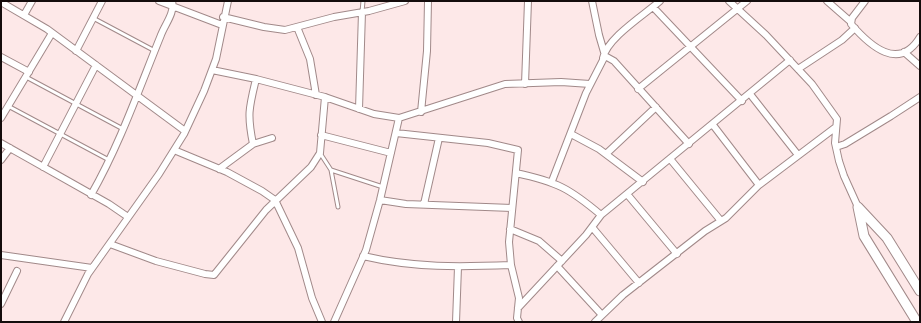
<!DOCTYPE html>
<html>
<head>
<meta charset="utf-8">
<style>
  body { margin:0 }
  #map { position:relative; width:921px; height:323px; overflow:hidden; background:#fde8e8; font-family:"DM Sans",sans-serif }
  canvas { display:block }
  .frame { position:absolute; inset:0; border:2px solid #140c0c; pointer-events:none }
</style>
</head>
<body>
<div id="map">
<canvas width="921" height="323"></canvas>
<div class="frame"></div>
</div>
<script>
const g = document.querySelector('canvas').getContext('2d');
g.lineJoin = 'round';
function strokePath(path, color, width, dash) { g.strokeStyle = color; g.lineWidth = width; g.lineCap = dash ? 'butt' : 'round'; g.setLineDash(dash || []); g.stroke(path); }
const lane = new Path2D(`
  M 362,12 L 363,1
  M 93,18 L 155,51
  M 26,77 L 123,129
  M 8,106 L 109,160
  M 320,153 L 331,170 L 338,207
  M 331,170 L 383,187`);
const street = new Path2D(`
  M 159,1 L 222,25
  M 592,1 L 599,35 L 604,52
  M 729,1 L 766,35 L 812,84 L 837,119 L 835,143 L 839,161 L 844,176 L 858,207
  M 827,1 L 851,22
  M 865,1 L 852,18 L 851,24 C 870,46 899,72 920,37
  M 1,2 L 47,29 L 185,131
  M 653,7 L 742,101
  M 24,15 L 32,1
  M 223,17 L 264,27 L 285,30 L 334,17 L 369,11 L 405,1
  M 297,27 L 310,59 L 316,95
  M 76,51 L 102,1
  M 904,52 L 920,66
  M 1,57 L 29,72
  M 603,58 C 607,38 644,15 660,1
  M 798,69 L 842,40 L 855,28
  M 212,70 L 256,79 L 325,97 L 374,114 L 399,118 L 505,84 L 561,82 L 590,84
  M 525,84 L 528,1
  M 638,89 L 747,1
  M 750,94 L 798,155
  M 359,109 L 362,12
  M 421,112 L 427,51 L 428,1
  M 1,118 L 52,33
  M 713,125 L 759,185
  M 396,133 L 488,143 L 518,150 L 509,242 L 511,265 L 519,298 L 517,318 L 519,322
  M 571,134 L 599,149 L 643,182
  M 321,135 L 391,153
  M 1,143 L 109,204 L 128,217
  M 253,144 C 247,114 249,108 256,79
  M 836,147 L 845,144 L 891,116 L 920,97
  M 174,150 L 227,172 L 262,191 L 275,200 L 298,248 L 312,298 L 322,322
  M 606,154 L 656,107
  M 1,160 L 10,148
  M 671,160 L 721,221
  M 43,167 L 96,65
  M 219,169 L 253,144 L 272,138
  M 516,173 C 557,182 569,188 601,215
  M 552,181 L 586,93 L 605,56 L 614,61 L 689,144
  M 627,194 L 677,254
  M 91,195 C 120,144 139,89 161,35 C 165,24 175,13 172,1
  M 380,200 L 406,204 L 512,208
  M 424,204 L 439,138
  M 592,227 L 639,283
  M 510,229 L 539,241 L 562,261
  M 110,244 L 156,261 L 205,274 L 214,275 L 266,210 L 311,167 L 320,153 L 325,97
  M 1,255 L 92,268
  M 363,256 C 414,268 460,267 511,265
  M 557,266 L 602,315
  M 1,304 L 17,271
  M 518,308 L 586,235 L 601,215 L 790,60
  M 64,322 L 88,274 L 159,174 L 184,134 L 204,91 L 216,59 L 228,1
  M 334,322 L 366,250 L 380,200 L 399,118
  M 456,322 L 458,267
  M 595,322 L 623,295 L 705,231 L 726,218 L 759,185 L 836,127`);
const secondary = new Path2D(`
  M 917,322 L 864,236 L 858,207 L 887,238 L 920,291`);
strokePath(lane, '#a18989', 5);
strokePath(street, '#a18989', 8);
strokePath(secondary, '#a18989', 11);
strokePath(lane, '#fff', 3);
strokePath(street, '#fff', 6);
strokePath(secondary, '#fff', 9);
</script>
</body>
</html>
